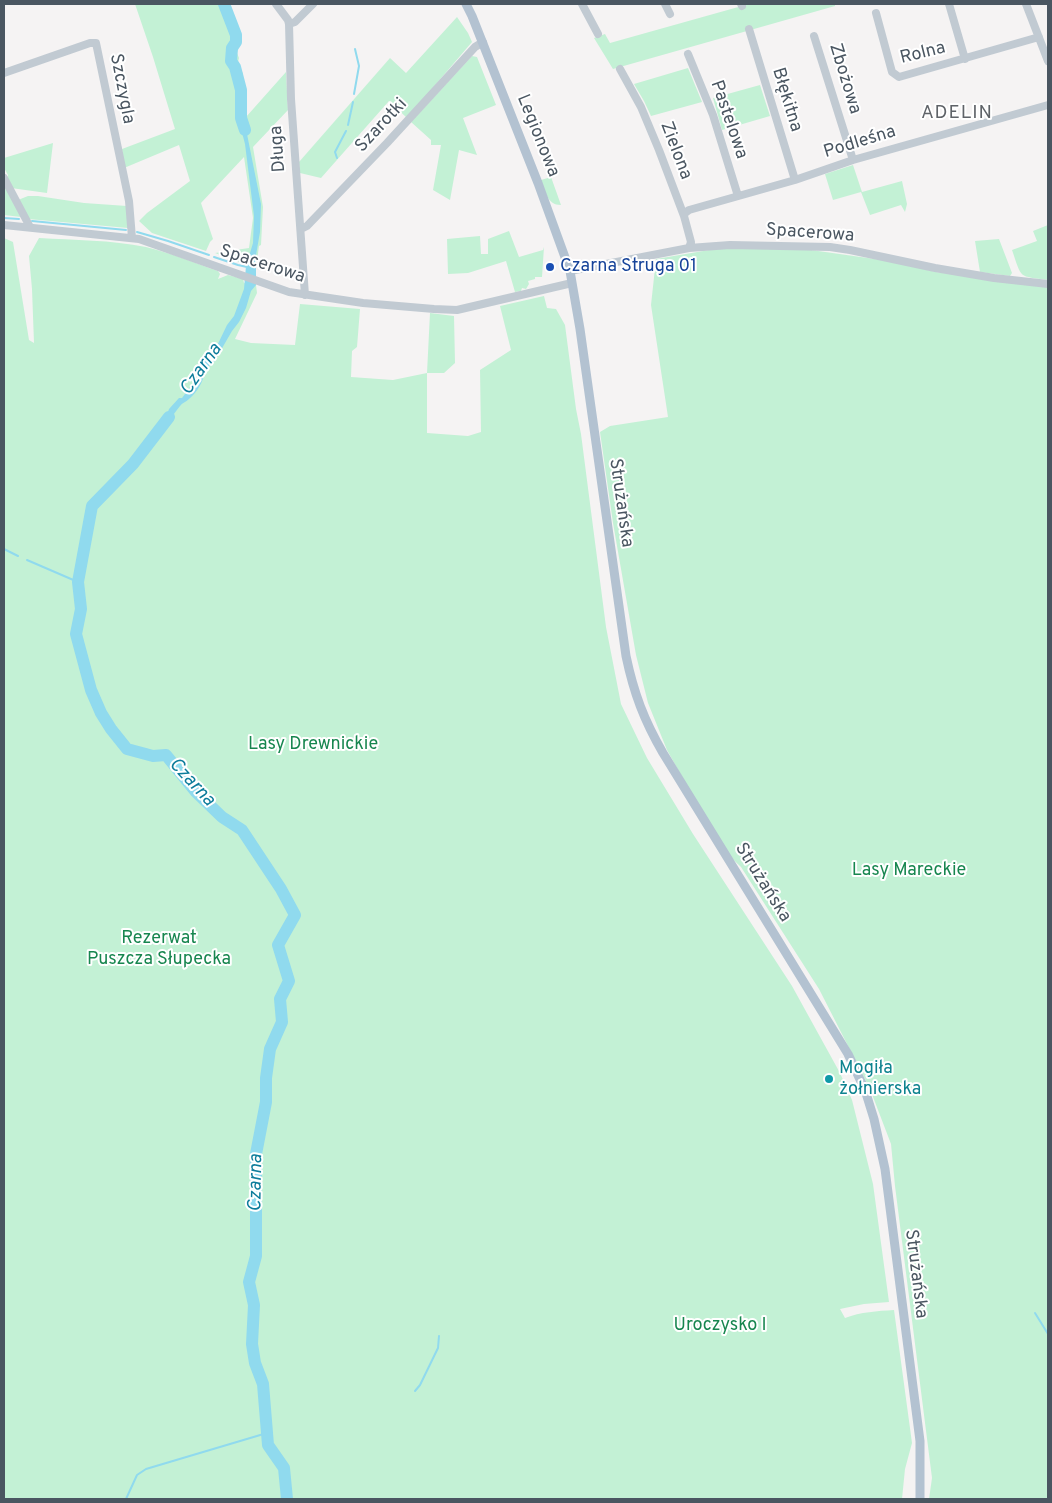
<!DOCTYPE html>
<html>
<head>
<meta charset="utf-8">
<style>
  body { margin:0 }
  #map { position:relative; width:1052px; height:1503px; overflow:hidden; background:#f5f3f3; font-family:Overpass,sans-serif }
  canvas { display:block }
  .frame { position:absolute; inset:0; border:5px solid #4a5661; pointer-events:none }
</style>
</head>
<body>
<div id="map">
<canvas width="1052" height="1503"></canvas>
<div class="frame"></div>
</div>
<script>
const g = document.querySelector('canvas').getContext('2d');
g.lineJoin = 'round';
function fillPath(path, color) { g.fillStyle = color; g.fill(path, 'evenodd'); }
function strokePath(path, color, width, dash) { g.strokeStyle = color; g.lineWidth = width; g.lineCap = dash ? 'butt' : 'round'; g.setLineDash(dash || []); g.stroke(path); }
function write(font, color, halo, rows, align = 'center') {
  g.font = font + ' Overpass,sans-serif'; g.lineWidth = 4; g.setLineDash([]); g.textBaseline = 'middle'; g.strokeStyle = halo; g.fillStyle = color; for (const [text, x, y, turn = 0] of rows) {
    g.save(); g.translate(x, y); g.rotate((+turn || 0) * Math.PI / 180); g.textAlign = isNaN(turn) ? turn : align; if (halo) g.strokeText(text, 0, 0); g.fillText(text, 0, 0); g.restore();
  }
}
const green = new Path2D(`
  M 135,4 L 228,4 L 240,40 L 237,53 L 239,58 L 238,62 L 243,74 L 241,78 L 246,117 L 286,72 L 288,110 L 253,147 L 263,207 L 261,245 L 259,246 L 256,268 L 215,253 L 249,248 L 253,218 L 244,157 L 201,203 L 213,239 L 210,242 L 206,251 L 152,233 L 139,221 L 147,213 L 190,181 L 179,145 L 124,168 L 122,149 L 175,129 L 153,57 Z
  M 749,4 L 835,4 L 835,6 L 613,69 L 594,38 L 605,34 L 610,43 Z
  M 457,17 L 468,33 L 472,42 L 407,118 L 389,101 L 321,178 L 300,173 L 299,162 L 390,58 L 406,73 Z
  M 472,56 L 477,57 L 496,105 L 463,118 L 477,155 L 459,150 L 450,200 L 433,190 L 441,145 L 431,145 L 431,140 L 411,122 Z
  M 688,68 L 702,102 L 651,116 L 644,101 L 634,84 Z
  M 760,85 L 770,116 L 722,130 L 713,98 Z
  M 53,143 L 47,193 L 11,188 L 7,179 L 8,175 L 4,168 L 4,158 Z
  M 853,165 L 862,192 L 902,181 L 907,204 L 905,212 L 901,205 L 870,215 L 861,192 L 833,200 L 825,174 Z
  M 551,177 L 561,205 C 547,205 546,192 541,180 Z
  M 4,185 L 21,217 L 4,215 Z
  M 28,196 L 38,196 L 84,203 L 127,206 L 128,228 L 28,219 L 18,200 Z
  M 1048,225 L 1048,280 C 1018,276 1022,279 1012,250 L 1037,241 L 1033,231 Z
  M 509,231 L 519,257 L 543,250 L 544,247 L 542,277 L 535,277 L 535,279 L 528,281 L 529,284 L 526,289 L 522,288 L 521,291 L 515,292 L 506,261 L 468,273 L 448,274 L 447,239 L 480,236 L 481,254 L 488,254 L 488,239 Z
  M 4,238 L 13,242 L 29,340 L 34,343 L 32,289 L 29,256 L 39,238 C 74,240 111,240 146,247 C 171,253 195,263 218,271 L 220,274 L 218,279 L 228,275 L 243,279 L 244,283 L 256,285 L 257,293 L 235,339 L 251,343 L 295,345 L 300,304 L 360,309 L 357,347 L 352,351 L 351,377 L 393,380 L 427,373 L 430,313 L 454,316 L 455,363 L 444,373 L 427,373 L 427,433 L 468,436 L 481,432 L 480,370 L 511,350 L 500,306 L 544,296 L 547,308 L 556,309 L 565,325 L 576,409 L 581,434 L 606,627 L 621,704 L 647,758 L 693,834 L 792,986 L 840,1073 L 852,1100 L 873,1184 L 889,1302 L 864,1304 L 840,1309 L 845,1318 C 861,1312 877,1311 894,1310 L 912,1443 L 905,1469 L 902,1499 L 4,1499 Z
  M 999,239 L 1012,273 L 1010,276 L 980,272 L 975,241 Z
  M 715,249 L 804,249 L 889,261 L 936,272 L 1048,287 L 1048,1499 L 929,1499 L 932,1478 L 895,1186 L 891,1144 L 870,1089 L 819,989 L 741,867 L 723,850 L 667,750 L 648,703 L 636,655 L 613,523 L 600,432 L 610,426 L 668,417 L 651,305 L 656,259 Z`);
const water = new Path2D(`
  M 243,114 L 261,204 L 260,232 L 256,255 L 256,285 L 251,291 L 246,308 L 239,322 L 232,331 L 214,362 L 205,369 C 204,381 198,391 189,399 C 186,402 182,403 180,406 C 173,415 168,423 160,431 L 157,427 L 165,420 L 169,409 L 179,398 L 182,398 L 199,375 L 203,361 L 206,358 L 210,357 L 215,350 L 227,325 L 234,316 L 244,289 L 246,266 L 249,262 L 250,253 L 253,243 L 254,216 L 245,144 L 238,117 Z`);
const stream = new Path2D(`
  M 354,94 L 359,66 L 355,49
  M 348,125 L 353,102
  M 337,158 L 335,152 L 346,131
  M 4,218 L 19,219
  M 32,221 L 126,230
  M 137,232 L 168,241 L 209,255
  M 214,257 L 238,265 L 247,267
  M 4,549 L 18,556
  M 27,560 L 78,582
  M 1035,1313 L 1048,1334
  M 415,1391 L 420,1385 L 438,1348 L 439,1336
  M 126,1499 L 137,1475 L 146,1469 L 267,1433`);
const river = new Path2D(`
  M 224,4 L 236,35 L 236,42 L 232,48 L 231,61 L 235,67 L 241,90 L 241,118 L 245,130
  M 169,417 L 133,464 L 92,506 L 78,582 L 81,609 L 76,634 L 91,690 L 101,713 L 111,729 L 127,749 L 153,756 L 166,755 L 196,792 L 222,817 L 242,830 L 281,889 L 295,915 L 278,945 L 289,981 L 280,999 L 282,1022 L 270,1049 L 266,1078 L 266,1102 L 256,1154 L 256,1256 L 249,1282 L 254,1305 L 252,1344 L 255,1363 L 263,1384 L 268,1445 L 284,1468 L 287,1499`);
const minor = new Path2D(`
  M 276,4 L 288,20 L 289,24 L 291,99 L 305,295
  M 582,4 L 598,34
  M 665,4 L 670,14
  M 741,4 L 742,6
  M 949,4 L 965,59
  M 1026,4 L 1048,61
  M 876,13 L 892,72 L 899,77 L 1039,37
  M 289,24 L 295,22 L 313,4
  M 749,29 L 795,180
  M 814,36 L 853,160
  M 688,54 L 713,115 L 738,196
  M 620,69 L 641,107 L 659,150 L 684,216 L 691,242 L 689,248
  M 4,73 L 90,43 L 96,43 L 129,201 L 132,238
  M 4,178 L 30,227
  M 684,216 L 685,213 L 689,210 L 795,180 L 853,160 L 1048,105
  M 4,225 L 139,239 L 289,292 L 363,303 L 434,309 L 457,310 L 572,283
  M 301,229 L 307,226 L 387,143 L 475,47 L 483,42
  M 570,271 L 689,248 L 730,245 L 830,247 L 850,250 L 935,268 L 994,278 L 1048,284`);
const major = new Path2D(`
  M 466,4 L 472,16 L 538,183 L 570,271 L 580,329 L 626,656 C 634,694 644,720 663,753 L 848,1054 L 865,1090 L 874,1119 L 885,1169 L 920,1441 L 920,1499`);
const markers = [
  [550,267,5,"#1a4fb4"],
  [829,1079,5,"#0f9aa8"]
];
const streetNames = [
  ["Rolna",923,54,-14],
  ["Zbożowa",844,79,73],
  ["Szczygla",121,89,79],
  ["Błękitna",786,100,73],
  ["Pastelowa",728,120,71],
  ["Szarotki",382,126,-47],
  ["Legionowa",537,136,68],
  ["Podleśna",860,143,-17],
  ["Długa",279,149,-94],
  ["Zielona",675,151,69],
  ["Spacerowa",810,234,4],
  ["Spacerowa",262,265,18],
  ["Strużańska",620,503,82],
  ["Strużańska",762,883,58],
  ["Strużańska",915,1274,83]
];
const transitNames = [
  ["Czarna Struga 01",560,267]
];
const parkNames = [
  ["Lasy Drewnickie",313,745],
  ["Lasy Mareckie",909,871],
  ["Rezerwat",159,939],
  ["Puszcza Słupecka",159,960],
  ["Uroczysko I",720,1326]
];
const cultureNames = [
  ["Mogiła",839,1069],
  ["żołnierska",839,1090]
];
const neighbourhoodNames = [
  ["ADELIN",957,114]
];
const waterNames = [
  ["Czarna",202,370,-55],
  ["Czarna",191,783,47],
  ["Czarna",257,1183,-89]
];
fillPath(green, '#c3f1d5');
fillPath(water, '#90daee');
strokePath(stream, '#90daee', 2);
strokePath(river, '#90daee', 12);
strokePath(minor, '#c1cad2', 8);
strokePath(major, '#b3c2d1', 9);
for (const [x, y, r, color] of markers) { const dot = new Path2D(); dot.arc(x, y, r, 0, 2 * Math.PI); g.fillStyle = color; g.fill(dot); strokePath(dot, '#fff', 2); }
write('18px', '#4a5661', '#fff', streetNames);
write('18px', '#164399', '#fff', transitNames, 'left');
write('18px', '#17864f', '#fff', parkNames);
write('18px', '#0d838f', '#fff', cultureNames, 'left');
g.letterSpacing = '1px';
write('19px', '#5f6368', '#fff', neighbourhoodNames);
g.letterSpacing = '0px';
write('italic 19px', '#0c7c9b', '#fff', waterNames);
</script>
</body>
</html>
